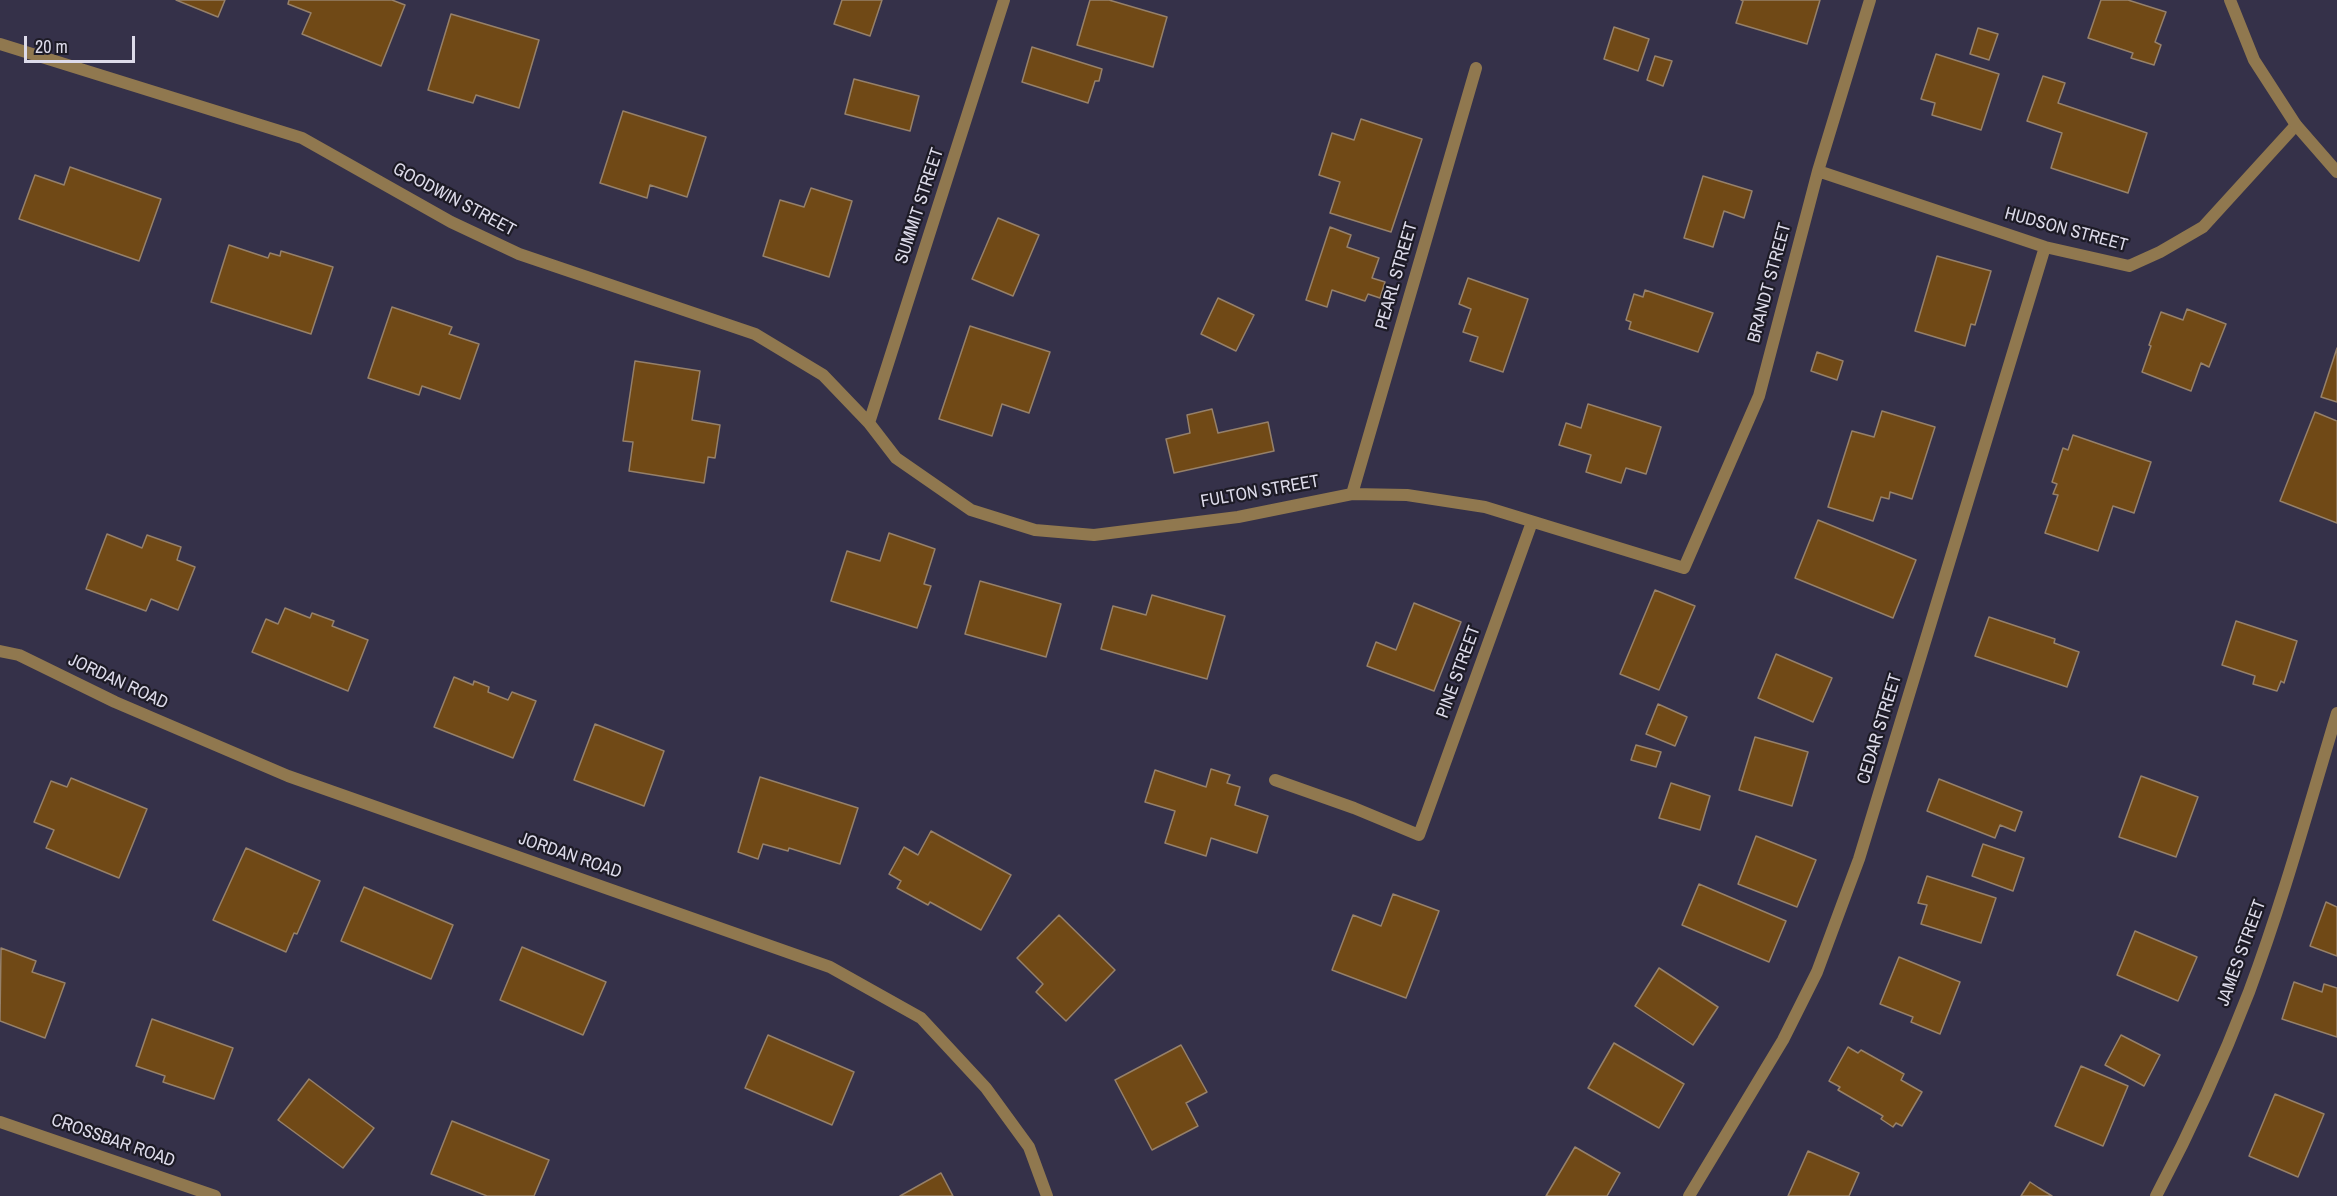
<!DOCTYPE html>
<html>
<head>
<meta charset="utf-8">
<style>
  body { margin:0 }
  #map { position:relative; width:2337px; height:1196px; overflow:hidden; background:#353149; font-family:"Archivo Narrow",sans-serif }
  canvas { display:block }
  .scale { position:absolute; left:24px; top:36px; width:111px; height:27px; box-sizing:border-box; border:3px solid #dddbea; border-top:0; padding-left:8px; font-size:18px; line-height:21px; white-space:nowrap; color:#dddbea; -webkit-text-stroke:4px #1d1b26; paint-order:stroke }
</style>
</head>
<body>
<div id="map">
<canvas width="2337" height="1196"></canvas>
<div class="scale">20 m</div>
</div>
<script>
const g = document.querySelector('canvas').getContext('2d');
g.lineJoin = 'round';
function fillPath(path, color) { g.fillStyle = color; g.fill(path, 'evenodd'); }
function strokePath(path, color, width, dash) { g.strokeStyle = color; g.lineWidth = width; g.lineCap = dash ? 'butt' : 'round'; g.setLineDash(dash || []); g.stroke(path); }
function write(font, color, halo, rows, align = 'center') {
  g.font = font + ' "Archivo Narrow",sans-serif'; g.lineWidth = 4.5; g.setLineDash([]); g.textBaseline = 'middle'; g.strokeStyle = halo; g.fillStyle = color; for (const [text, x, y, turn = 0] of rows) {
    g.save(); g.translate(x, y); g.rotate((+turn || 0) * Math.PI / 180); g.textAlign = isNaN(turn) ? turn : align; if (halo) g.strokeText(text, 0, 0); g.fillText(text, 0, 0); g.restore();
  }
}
const building = new Path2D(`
  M 176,0 L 225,0 L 218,17 Z
  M 289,0 L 392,0 L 405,5 L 381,66 L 302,34 L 311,13 L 288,4 Z
  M 842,0 L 882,0 L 870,36 L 834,24 Z
  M 1090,0 L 1109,0 L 1167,17 L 1153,67 L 1077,45 Z
  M 1741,0 L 1820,0 L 1807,44 L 1736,23 L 1743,1 Z
  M 2101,0 L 2128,0 L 2166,12 L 2155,42 L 2161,45 L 2154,65 L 2131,58 L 2133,53 L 2088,38 Z
  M 451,14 L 539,40 L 519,108 L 476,95 L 473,103 L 428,90 Z
  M 1614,27 L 1649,39 L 1638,71 L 1604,59 Z
  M 1978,28 L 1998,34 L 1989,60 L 1970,54 Z
  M 1032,47 L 1102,69 L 1099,81 L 1095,81 L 1088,103 L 1022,82 Z
  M 1936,54 L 1999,74 L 1981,130 L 1932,115 L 1935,103 L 1921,99 Z
  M 1655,56 L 1672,61 L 1663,86 L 1647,80 Z
  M 2043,76 L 2065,83 L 2058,103 L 2147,133 L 2128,193 L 2051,168 L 2062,133 L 2027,121 Z
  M 854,79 L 919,96 L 910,131 L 845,114 Z
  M 623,111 L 706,137 L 687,197 L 650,185 L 647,198 L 600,183 Z
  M 1361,119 L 1422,139 L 1391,232 L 1330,213 L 1340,182 L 1319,175 L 1332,133 L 1354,140 Z
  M 70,167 L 161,199 L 139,261 L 19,219 L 35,175 L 64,185 Z
  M 1703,176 L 1752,191 L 1744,218 L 1724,211 L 1713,247 L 1684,238 Z
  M 811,188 L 852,201 L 829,277 L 763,256 L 780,200 L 804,207 Z
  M 998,218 L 1039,235 L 1013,296 L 972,279 Z
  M 1330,227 L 1351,235 L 1347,247 L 1379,258 L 1372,278 L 1385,282 L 1380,298 L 1368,294 L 1365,301 L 1332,290 L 1327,307 L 1306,300 Z
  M 229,245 L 268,258 L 270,253 L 280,256 L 281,251 L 333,267 L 311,334 L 211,302 Z
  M 1937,256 L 1991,271 L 1975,325 L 1971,324 L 1965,346 L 1915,331 Z
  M 1468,278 L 1528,299 L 1503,372 L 1470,361 L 1478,337 L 1463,332 L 1471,309 L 1459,304 Z
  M 1645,290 L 1713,313 L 1698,352 L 1629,329 L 1631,322 L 1626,320 L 1634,294 L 1643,297 Z
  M 1218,298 L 1254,315 L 1236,351 L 1201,334 Z
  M 392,307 L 452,327 L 449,334 L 479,344 L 460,399 L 422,386 L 419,395 L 368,378 Z
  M 2187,309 L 2226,324 L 2209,367 L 2201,363 L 2191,391 L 2142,372 L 2151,346 L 2149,345 L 2161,312 L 2183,320 Z
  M 970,326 L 1050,352 L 1029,413 L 1002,404 L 992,436 L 939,419 Z
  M 2337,348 L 2337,402 L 2321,397 Z
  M 1817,352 L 1843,361 L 1837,380 L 1811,371 Z
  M 635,361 L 700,371 L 692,420 L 720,425 L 715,458 L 708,457 L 704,483 L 629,471 L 633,442 L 623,441 Z
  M 1588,404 L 1661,427 L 1646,474 L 1626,468 L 1621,483 L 1586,472 L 1591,455 L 1559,445 L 1566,423 L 1581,428 Z
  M 1212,409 L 1218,433 L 1268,422 L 1274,451 L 1174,473 L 1166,439 L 1190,433 L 1187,415 Z
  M 1882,411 L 1935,427 L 1912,499 L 1890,492 L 1889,499 L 1881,497 L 1873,521 L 1828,507 L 1852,431 L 1874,437 Z
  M 2315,412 L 2337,421 L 2337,523 L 2280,501 Z
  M 2073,435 L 2151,462 L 2134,513 L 2113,506 L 2098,551 L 2045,533 L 2058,495 L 2053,494 L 2057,484 L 2052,482 L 2063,448 L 2068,450 Z
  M 1818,520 L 1916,560 L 1893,618 L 1795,578 Z
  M 889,533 L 935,549 L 924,584 L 931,586 L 917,628 L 831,601 L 847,551 L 880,561 Z
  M 107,534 L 142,548 L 147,535 L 181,547 L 177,560 L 195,567 L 178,610 L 151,599 L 146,611 L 86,589 Z
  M 980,581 L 1061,604 L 1046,657 L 965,634 Z
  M 1655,590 L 1695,606 L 1659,690 L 1620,674 Z
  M 1152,595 L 1225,616 L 1207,679 L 1101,649 L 1113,606 L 1146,615 Z
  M 1414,603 L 1461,622 L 1434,691 L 1367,666 L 1376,642 L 1396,650 Z
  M 285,608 L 310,618 L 312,613 L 334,621 L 332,626 L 368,640 L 348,691 L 252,652 L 266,619 L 278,624 Z
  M 1989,617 L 2055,639 L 2054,643 L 2079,652 L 2067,687 L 1975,656 Z
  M 2236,621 L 2297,641 L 2284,683 L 2281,681 L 2277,691 L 2253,684 L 2255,676 L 2222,665 Z
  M 1776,654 L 1832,678 L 1813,722 L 1758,698 Z
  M 454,677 L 473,685 L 474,681 L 489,687 L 488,692 L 508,700 L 512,692 L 536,701 L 513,758 L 434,727 Z
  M 1658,704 L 1687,717 L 1675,746 L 1646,734 Z
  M 595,724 L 664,751 L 644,806 L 574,780 Z
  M 1755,737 L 1808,752 L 1792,806 L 1739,790 Z
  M 1636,745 L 1661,752 L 1656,767 L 1631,760 Z
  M 1211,769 L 1230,775 L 1227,783 L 1240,787 L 1235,805 L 1268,816 L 1257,853 L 1211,838 L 1206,856 L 1165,843 L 1175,811 L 1145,802 L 1155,770 L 1206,787 Z
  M 2141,776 L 2198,797 L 2176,857 L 2119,837 Z
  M 760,777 L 858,808 L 840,864 L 789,848 L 788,851 L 763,844 L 758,859 L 738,852 Z
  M 71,778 L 147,809 L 119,878 L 46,848 L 54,830 L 34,822 L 51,781 L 67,787 Z
  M 1939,779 L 2022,812 L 2015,831 L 2000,825 L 1995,838 L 1927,811 Z
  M 1671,783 L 1710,796 L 1700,830 L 1659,818 Z
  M 931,831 L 1011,875 L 981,930 L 930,902 L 928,905 L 897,888 L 901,881 L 889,874 L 904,847 L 918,855 Z
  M 1756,836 L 1816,860 L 1797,907 L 1738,884 Z
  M 1983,844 L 2024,858 L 2013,891 L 1972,876 Z
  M 246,848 L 320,881 L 297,934 L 294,933 L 286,952 L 213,920 Z
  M 1927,876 L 1996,898 L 1981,943 L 1921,924 L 1927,905 L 1918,903 Z
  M 1699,884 L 1786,921 L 1769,962 L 1682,925 Z
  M 364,887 L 453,925 L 431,979 L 341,941 Z
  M 1393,894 L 1439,911 L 1406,998 L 1332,970 L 1353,915 L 1381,926 Z
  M 2326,902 L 2337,907 L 2337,956 L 2310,946 Z
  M 1059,915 L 1115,970 L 1066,1021 L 1036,992 L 1043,984 L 1017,958 Z
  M 2135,931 L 2197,957 L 2178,1001 L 2117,975 Z
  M 522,947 L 606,982 L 583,1035 L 500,1000 Z
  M 1,948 L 36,961 L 32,972 L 65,983 L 45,1038 L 0,1021 Z
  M 1899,957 L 1960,982 L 1940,1034 L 1911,1022 L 1913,1017 L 1880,1004 Z
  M 1659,968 L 1718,1007 L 1693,1045 L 1635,1006 Z
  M 2294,982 L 2322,992 L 2324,984 L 2337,988 L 2337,1037 L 2282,1019 Z
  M 152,1019 L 233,1048 L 214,1099 L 163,1082 L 165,1076 L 136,1066 Z
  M 768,1035 L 854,1072 L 832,1125 L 745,1088 Z
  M 2121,1035 L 2160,1055 L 2144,1086 L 2105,1065 Z
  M 1614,1043 L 1684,1084 L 1659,1128 L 1588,1088 Z
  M 1181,1045 L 1207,1092 L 1186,1103 L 1198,1126 L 1152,1150 L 1115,1080 Z
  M 1848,1047 L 1858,1053 L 1861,1050 L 1904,1074 L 1901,1080 L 1922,1092 L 1902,1126 L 1896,1123 L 1893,1127 L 1881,1119 L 1883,1116 L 1838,1090 L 1840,1087 L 1829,1081 Z
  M 2081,1066 L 2128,1086 L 2103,1146 L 2055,1126 Z
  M 309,1079 L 374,1128 L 343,1168 L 278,1120 Z
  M 2275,1094 L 2324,1114 L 2298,1177 L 2249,1156 Z
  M 452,1121 L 549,1160 L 534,1196 L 487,1196 L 431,1174 Z
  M 1575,1147 L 1620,1173 L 1607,1196 L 1546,1196 Z
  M 1808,1151 L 1859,1173 L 1849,1196 L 1788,1196 Z
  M 941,1173 L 953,1196 L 900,1196 Z
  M 2030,1182 L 2039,1188 L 2052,1196 L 2021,1196 Z`);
const minor = new Path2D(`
  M 0,44 L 302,138 L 451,222 L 519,254 L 755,334 L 823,375 L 869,423 L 896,458 L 971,510 L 1035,530 L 1094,535 L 1238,517 L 1352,494 L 1407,495 L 1485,507 L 1684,568 L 1759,396 L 1818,171 L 1870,0
  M 1818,171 L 2045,247 L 2129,266 L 2160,252 L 2203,227 L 2296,125
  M 869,423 L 1004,0
  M 1352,494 L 1476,68
  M 0,651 L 19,655 L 115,702 L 288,776 L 830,967 L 921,1018 L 986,1088 L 1029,1147 L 1047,1196
  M 1275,780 L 1354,808 L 1419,835 L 1532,522
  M 0,1122 L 215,1196
  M 1689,1196 L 1783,1040 L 1817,972 L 1859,859 L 2045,247
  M 2156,1196 C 2191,1130 2222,1062 2249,992 C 2283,901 2309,806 2337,713`);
const tertiary = new Path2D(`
  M 2230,0 L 2254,60 L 2296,125 L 2337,172`);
const streetNames = [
  ["GOODWIN STREET",454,200,28],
  ["SUMMIT STREET",920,206,-72],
  ["HUDSON STREET",2066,230,15],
  ["PEARL STREET",1397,276,-74],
  ["BRANDT STREET",1770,283,-75],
  ["FULTON STREET",1260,492,-10],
  ["PINE STREET",1459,672,-70],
  ["JORDAN ROAD",118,682,25],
  ["CEDAR STREET",1880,729,-73],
  ["JORDAN ROAD",570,856,19],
  ["JAMES STREET",2242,953,-70],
  ["CROSSBAR ROAD",113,1141,19]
];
fillPath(building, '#704916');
strokePath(building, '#96816a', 1.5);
strokePath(minor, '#90784f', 12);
strokePath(tertiary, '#90784f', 12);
write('18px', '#dddbea', '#1d1b26', streetNames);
</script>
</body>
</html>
